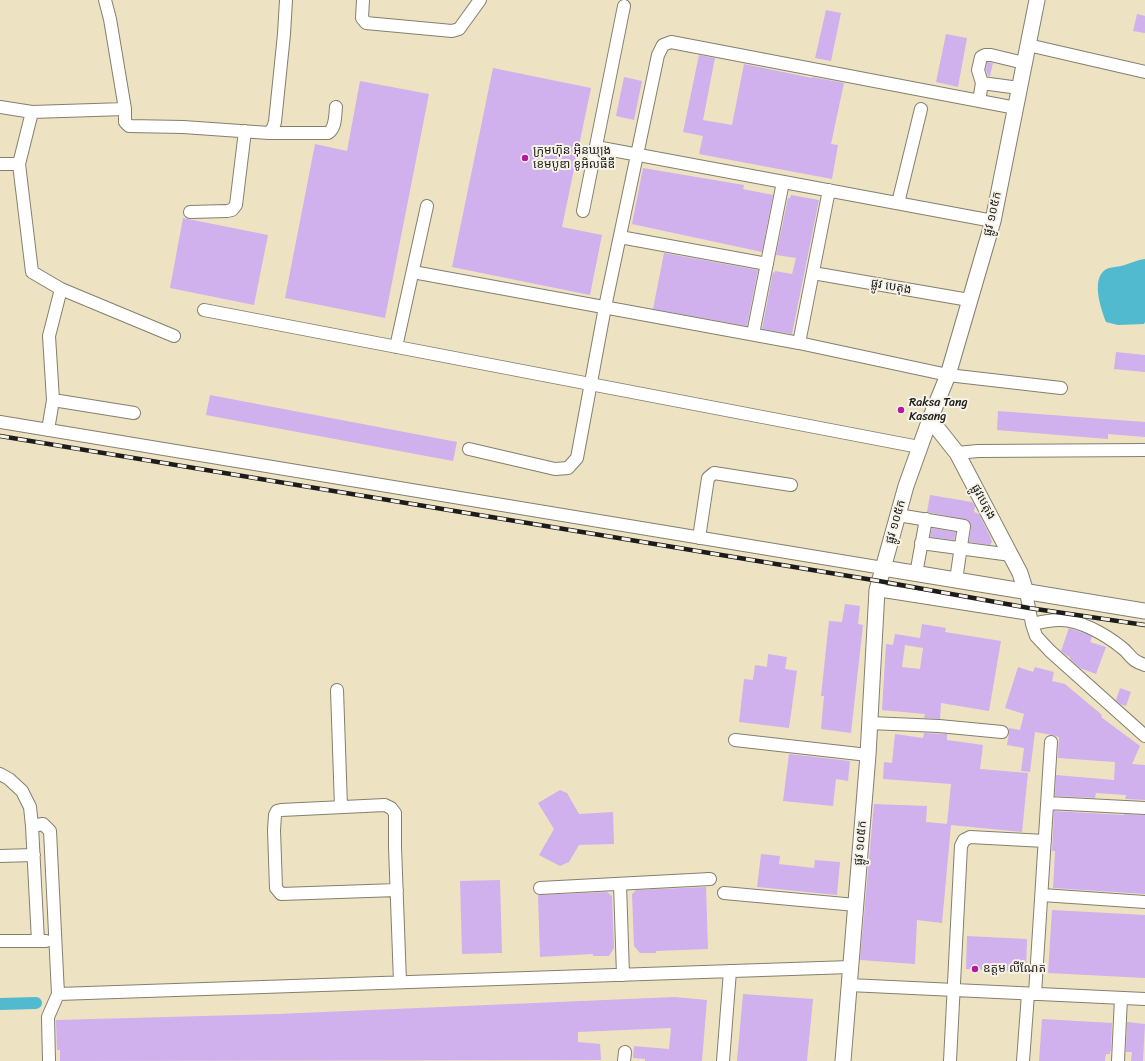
<!DOCTYPE html>
<html>
<head>
<meta charset="utf-8">
<style>
  body { margin:0 }
  canvas { display:block; background:#ede2c2 }
</style>
</head>
<body>
<canvas width="1145" height="1061"></canvas>
<script>
const g = document.querySelector('canvas').getContext('2d');
g.lineJoin = 'round';
function fillPath(path, color) { g.fillStyle = color; g.fill(path, 'evenodd'); }
function strokePath(path, color, width, dash) { g.strokeStyle = color; g.lineWidth = width; g.lineCap = dash ? 'butt' : 'round'; g.setLineDash(dash || []); g.stroke(path); }
function write(font, color, halo, rows, align = 'center') {
  g.font = font + ' Sriracha,"Noto Sans Khmer",sans-serif'; g.lineWidth = 4; g.setLineDash([]); g.textBaseline = 'middle'; g.strokeStyle = halo; g.fillStyle = color; for (const [text, x, y, turn = 0] of rows) {
    g.save(); g.translate(x, y); g.rotate((+turn || 0) * Math.PI / 180); g.textAlign = isNaN(turn) ? turn : align; if (halo) g.strokeText(text, 0, 0); g.fillText(text, 0, 0); g.restore();
  }
}
const water = new Path2D(`
  M 1145,259 L 1145,322 L 1144,324 L 1118,325 L 1106,322 C 1101,309 1089,275 1109,268 C 1113,267 1117,267 1121,266 C 1129,264 1136,260 1145,259 Z`);
const canal = new Path2D(`
  M 0,1004 L 36,1003`);
const building = new Path2D(`
  M 826,10 L 841,13 L 831,61 L 815,58 Z
  M 1137,14 L 1145,16 L 1145,33 L 1133,31 Z
  M 946,34 L 967,38 L 958,87 L 936,82 Z
  M 699,55 L 715,58 L 703,120 L 732,125 L 744,64 L 812,78 L 812,77 L 844,83 L 831,144 L 838,145 L 832,179 L 699,154 L 703,136 L 683,132 Z
  M 987,62 L 993,63 L 990,76 L 988,76 L 986,70 Z
  M 493,68 L 591,88 L 562,227 L 602,235 L 590,295 L 452,267 Z
  M 624,77 L 642,81 L 634,120 L 616,116 Z
  M 360,81 L 429,94 L 385,318 L 285,298 L 315,144 L 347,151 Z
  M 643,168 L 744,185 L 743,189 L 773,195 L 762,252 L 632,224 Z
  M 791,195 L 819,200 L 792,334 L 762,329 L 773,272 L 775,273 L 775,271 L 792,274 L 796,258 L 776,255 L 788,198 L 790,198 Z
  M 183,218 L 268,235 L 254,305 L 170,288 Z
  M 664,253 L 758,270 L 747,326 L 653,309 Z
  M 1116,352 L 1145,355 L 1145,372 L 1114,369 Z
  M 210,395 L 457,442 L 453,461 L 206,415 Z
  M 998,411 L 1145,422 L 1145,437 L 1108,434 L 1108,439 L 997,430 Z
  M 930,495 L 972,502 L 975,506 L 974,512 L 979,514 L 990,536 L 992,542 L 990,545 L 969,542 L 971,527 L 968,520 L 927,512 Z
  M 932,528 L 956,532 L 954,540 L 930,537 Z
  M 845,604 L 860,606 L 858,624 L 863,625 L 851,733 L 821,729 L 824,696 L 821,696 L 829,621 L 842,622 Z
  M 922,624 L 946,628 L 945,632 L 1001,641 L 989,711 L 941,703 L 940,719 L 924,718 L 925,714 L 882,710 L 886,644 L 893,645 L 895,634 L 920,638 ZM 905,645 L 923,648 L 920,669 L 902,667 Z
  M 1069,628 L 1089,635 L 1092,637 L 1090,642 L 1106,647 L 1096,674 L 1080,668 L 1070,659 L 1070,657 L 1066,655 L 1061,651 Z
  M 768,654 L 787,657 L 785,669 L 797,671 L 789,728 L 739,722 L 744,679 L 753,680 L 755,665 L 767,667 Z
  M 1018,667 L 1033,672 L 1035,667 L 1054,672 L 1052,681 L 1065,684 L 1102,715 L 1101,717 L 1140,746 L 1132,764 L 1145,765 L 1145,800 L 1125,799 L 1126,795 L 1096,793 L 1095,798 L 1055,796 L 1056,775 L 1114,780 L 1115,762 L 1058,758 L 1059,737 L 1052,735 L 1035,732 L 1030,772 L 1021,771 L 1024,748 L 1007,745 L 1009,733 L 1009,728 L 1020,730 L 1024,714 L 1005,708 Z
  M 1120,688 L 1131,692 L 1126,706 L 1120,704 L 1116,700 Z
  M 924,733 L 947,734 L 947,740 L 983,745 L 980,769 L 1028,773 L 1022,832 L 951,825 L 942,923 L 917,920 L 915,964 L 860,960 L 874,804 L 927,806 L 926,822 L 948,824 L 947,824 L 951,784 L 883,779 L 884,762 L 892,763 L 895,734 L 923,738 Z
  M 789,754 L 850,761 L 848,781 L 836,779 L 833,806 L 783,801 Z
  M 560,790 L 567,793 L 579,814 L 613,812 L 614,844 L 579,845 L 569,862 L 560,866 L 539,855 L 554,829 L 538,803 Z
  M 1054,811 L 1124,815 L 1124,814 L 1145,815 L 1145,894 L 1053,888 L 1055,851 L 1052,851 Z
  M 761,854 L 780,856 L 779,864 L 814,868 L 815,860 L 840,862 L 837,895 L 757,887 Z
  M 500,880 L 502,953 L 462,954 L 460,881 Z
  M 706,887 L 708,949 L 656,951 L 656,953 L 640,953 L 634,946 L 632,894 L 636,890 Z
  M 607,892 L 612,896 L 614,948 L 609,956 L 593,956 L 593,954 L 540,957 L 538,895 Z
  M 1052,910 L 1145,915 L 1145,978 L 1048,973 Z
  M 967,936 L 1027,939 L 1026,972 L 966,969 Z
  M 743,994 L 813,999 L 807,1061 L 737,1061 Z
  M 675,997 L 707,1000 L 702,1061 L 645,1061 L 645,1059 L 633,1058 L 634,1046 L 669,1049 L 671,1028 L 578,1032 L 578,1042 L 600,1044 L 601,1060 L 60,1061 L 60,1050 L 57,1050 L 56,1020 L 277,1014 Z
  M 1042,1019 L 1112,1023 L 1111,1051 L 1110,1051 L 1110,1054 L 1106,1054 L 1105,1061 L 1039,1061 Z
  M 1127,1022 L 1145,1024 L 1143,1061 L 1131,1061 L 1132,1052 L 1126,1052 Z`);
const minor = new Path2D(`
  M 105,0 L 110,19 L 125,109 L 125,122 L 129,126 L 183,127 L 269,133 L 328,133 C 336,128 335,116 336,107
  M 363,0 L 362,18 L 366,23 L 452,31 L 459,29 L 480,0
  M 1028,45 L 1145,72
  M 982,83 L 1019,88
  M 979,101 L 982,83 L 978,70 L 981,57 L 985,55 L 991,55 L 1024,63
  M 0,107 L 32,112 L 125,109
  M 269,133 L 273,128 L 275,122 L 284,34 L 286,0
  M 596,147 L 993,221
  M 0,164 L 19,164 L 32,112
  M 19,164 L 32,272 L 61,289 L 174,336
  M 898,203 L 921,109
  M 583,211 L 624,6
  M 190,212 L 227,211 L 232,210 L 236,205 L 245,131
  M 620,237 L 767,264
  M 413,272 L 799,343 L 948,375 L 1061,388
  M 813,273 L 969,300
  M 204,310 L 919,447
  M 753,334 L 783,182
  M 799,343 L 829,190
  M 396,347 L 427,206
  M 53,400 L 49,336 L 61,289
  M 0,422 L 883,568
  M 48,430 L 53,400 L 134,413
  M 469,449 L 555,469 L 568,468 L 577,458 L 605,307 L 658,55 L 663,45 L 671,42 L 1016,108
  M 957,453 L 978,451 L 1145,450
  M 898,515 L 964,526 L 956,580
  M 699,538 L 708,478 L 714,473 L 791,485
  M 921,543 L 1011,555
  M 916,574 L 926,519
  M 877,590 L 1030,614
  M 1026,592 L 1032,624 L 1036,636 L 1050,651 L 1145,736
  M 1032,624 C 1041,622 1050,620 1059,620 C 1079,619 1106,635 1121,647 C 1132,655 1129,660 1145,665
  M 337,690 L 341,807
  M 870,723 L 939,726 L 1002,732
  M 735,740 L 868,755
  M 0,774 L 9,779 L 22,791 L 30,807 L 32,826 L 38,941
  M 1048,803 L 1145,808
  M 32,826 L 43,824 L 50,831 L 58,994 L 48,1017 L 49,1061
  M 0,856 L 34,855
  M 620,884 L 623,975
  M 540,888 L 710,879
  M 397,890 L 281,894 L 276,888 L 274,830 L 275,815 L 277,811 L 281,810 L 385,805 L 391,808 L 395,813 L 395,847 L 400,982
  M 724,893 L 856,905
  M 1042,895 L 1145,902
  M 0,941 L 46,941
  M 849,985 L 1145,999
  M 58,994 L 850,967
  M 1035,994 L 1051,742
  M 624,1061 L 625,1052
  M 723,1061 L 730,971
  M 950,1061 L 961,846 L 964,840 L 970,837 L 1045,841
  M 1023,1061 L 1028,994
  M 1118,1061 L 1121,998`);
const major = new Path2D(`
  M 930,419 L 957,453 L 1020,573 L 1026,592
  M 883,568 L 1145,611
  M 843,1061 L 868,755 L 877,590 L 906,486 L 930,419 L 948,375 L 993,221 L 1037,0`);
const rail = new Path2D(`
  M 0,436 L 879,581 L 1029,608 L 1145,625`);
const markers = [
  [525,158,4,"#b5179e"],
  [901,410,4,"#b5179e"],
  [975,969,4,"#b5179e"]
];
const poiNames = [
  ["ក្រុមហ៊ុន អ៊ិនឃ្យុង",533,151],
  ["ខេមបូឌា ខូអិលធីឌី",533,165],
  ["Raksa Tang",909,403],
  ["Kasang",909,417],
  ["ឧត្តម លីណែត",983,969]
];
const streetNames = [
  ["ផ្លូវ ១០៥ក",993,214,-77],
  ["ផ្លូវ បេតុង",891,287,10],
  ["ផ្លូវបេតុង",983,502,62],
  ["ផ្លូវ ១០៥ក",896,522,-74],
  ["ផ្លូវ ១០៥ក",861,843,-85]
];
fillPath(water, '#51bacf');
strokePath(canal, '#51bacf', 12);
fillPath(building, '#d0b1ed');
strokePath(minor, '#847f6f', 14);
strokePath(major, '#847f6f', 17);
strokePath(minor, '#fff', 12);
strokePath(major, '#fff', 15);
strokePath(rail, '#1c1c1c', 4.5);
strokePath(rail, '#f7f3e8', 3, [9]);
for (const [x, y, r, color] of markers) { const dot = new Path2D(); dot.arc(x, y, r, 0, 2 * Math.PI); g.fillStyle = color; g.fill(dot); strokePath(dot, '#f7f3e8', 1.5); }
write('12px', '#1c1c1c', '#f7f3e8', poiNames, 'left');
write('12px', '#1c1c1c', '#f7f3e8', streetNames);
</script>
</body>
</html>
